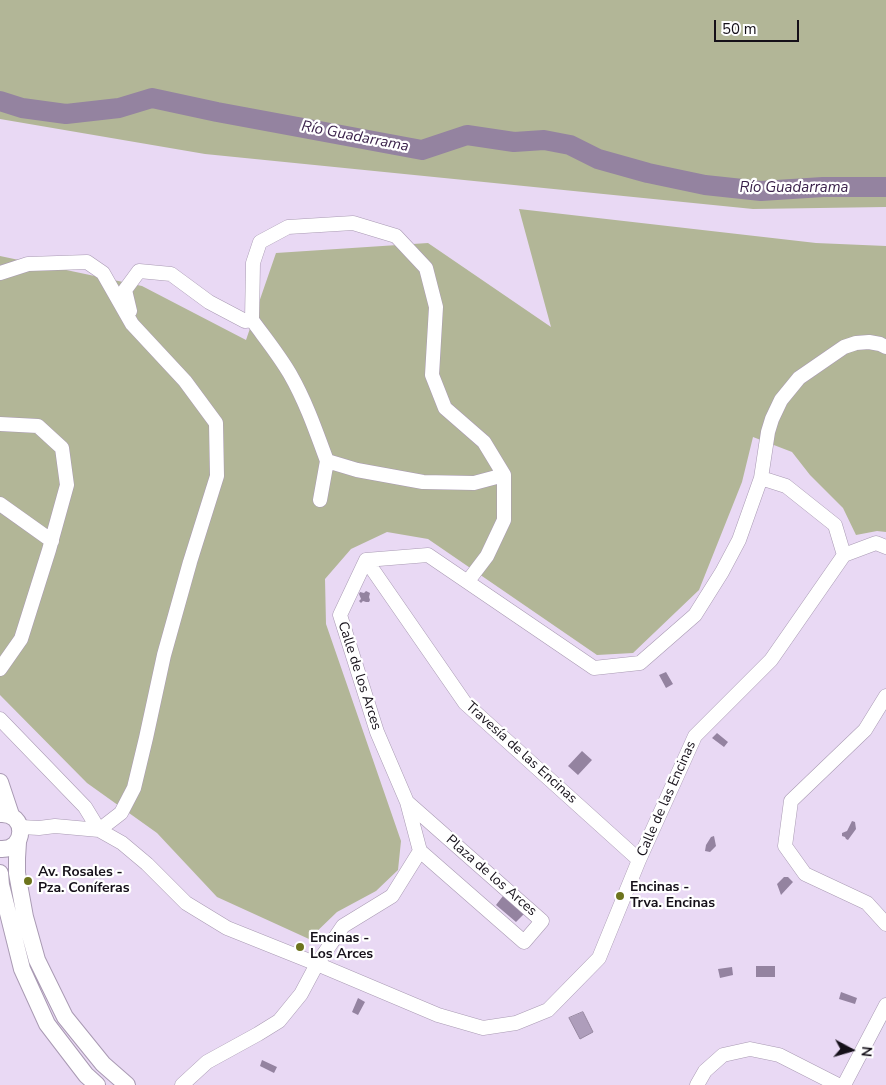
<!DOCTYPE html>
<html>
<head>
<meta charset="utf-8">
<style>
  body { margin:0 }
  #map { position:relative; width:886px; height:1085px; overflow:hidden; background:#e9d9f4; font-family:"Nunito Sans",sans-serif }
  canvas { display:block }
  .north { position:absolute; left:826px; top:1025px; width:50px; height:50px; -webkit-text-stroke:4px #fff; paint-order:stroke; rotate:96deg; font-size:14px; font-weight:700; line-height:20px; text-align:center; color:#151019 }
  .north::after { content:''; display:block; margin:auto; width:18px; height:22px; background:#151019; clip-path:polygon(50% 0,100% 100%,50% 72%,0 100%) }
  .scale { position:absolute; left:714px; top:20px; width:85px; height:22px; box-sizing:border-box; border:2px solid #151019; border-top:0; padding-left:6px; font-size:15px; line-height:18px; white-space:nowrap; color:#151019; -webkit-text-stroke:4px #fff; paint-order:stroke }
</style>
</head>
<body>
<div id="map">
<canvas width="886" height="1085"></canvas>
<div class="north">N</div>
<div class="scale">50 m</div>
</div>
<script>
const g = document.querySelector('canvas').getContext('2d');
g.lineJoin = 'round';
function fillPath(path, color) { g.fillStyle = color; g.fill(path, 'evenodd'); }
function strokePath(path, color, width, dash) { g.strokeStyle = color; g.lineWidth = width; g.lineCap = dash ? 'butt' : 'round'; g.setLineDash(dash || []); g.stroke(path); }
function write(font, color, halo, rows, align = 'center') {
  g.font = font + ' "Nunito Sans",sans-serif'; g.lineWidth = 4.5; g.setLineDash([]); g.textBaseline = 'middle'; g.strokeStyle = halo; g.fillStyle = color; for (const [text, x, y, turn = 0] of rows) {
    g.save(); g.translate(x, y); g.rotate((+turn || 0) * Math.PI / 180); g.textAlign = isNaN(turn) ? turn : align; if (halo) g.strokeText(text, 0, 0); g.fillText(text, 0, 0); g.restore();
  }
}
const green = new Path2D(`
  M 0,0 L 886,0 L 886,207 L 753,209 L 205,154 L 0,119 Z
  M 519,209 L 816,243 L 886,246 L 886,532 L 877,531 L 856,535 L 843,508 L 810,475 L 792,452 L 753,437 L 742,482 L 699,590 L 633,653 L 597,655 L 428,539 L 387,532 L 351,549 L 325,579 L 326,624 L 401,841 L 398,870 L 376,891 L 337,912 L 309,939 L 217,897 L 157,833 L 87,783 L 0,695 L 0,256 L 142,286 L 246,340 L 276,253 L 428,243 L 551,327 Z`);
const water = new Path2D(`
  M 366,591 L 370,593 L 369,597 L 370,600 L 369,602 L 366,602 L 363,601 L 361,603 L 359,601 L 361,599 L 359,594 L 360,592 L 364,593 Z
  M 666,672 L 673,684 L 666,688 L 659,675 Z
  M 717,733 L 728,742 L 724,747 L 712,738 Z
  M 582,751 L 592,760 L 578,775 L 568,766 Z
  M 852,821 L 855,822 L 856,829 L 848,840 L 846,839 L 845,837 L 842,836 L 842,833 L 847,831 Z
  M 714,836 L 716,846 L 710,852 L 705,851 L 706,845 L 711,837 Z
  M 784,877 L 788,877 L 793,882 L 781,895 L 777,884 Z
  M 503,896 L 524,914 L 516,922 L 496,905 Z
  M 756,966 L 775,966 L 775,977 L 756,977 Z
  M 732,967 L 733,975 L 720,978 L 718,969 Z
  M 841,992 L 857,998 L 855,1004 L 839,999 Z
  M 358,998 L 365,1002 L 358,1015 L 352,1012 Z
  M 262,1060 L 277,1067 L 274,1073 L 260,1066 Z`);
const river = new Path2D(`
  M 0,101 L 22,108 L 66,114 L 119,108 L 152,98 L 217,112 L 422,150 L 467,135 L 514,142 L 544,140 L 570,145 L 598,159 L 648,173 L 705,185 L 761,191 L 823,187 L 886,187`);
const building = new Path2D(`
  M 583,1012 L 593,1032 L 580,1039 L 569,1018 Z`);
const minor = new Path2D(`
  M 0,273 L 28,264 L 87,262 L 103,273 L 132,324 L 185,381 L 216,423 L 217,476 L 190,562 L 164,655 L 146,738 L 134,788 L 121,813 L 99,830 L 85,807 L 0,719
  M 130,311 L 125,290 L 139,271 L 171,274 L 209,302 L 245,321 L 252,320 L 253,263 L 260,242 L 288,227 L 353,223 L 396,236 L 426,268 L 436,307 L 432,375 L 445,408 L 484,442 L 504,475 L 504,520 L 487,556 L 468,581
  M 252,320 C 265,338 279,355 290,374 C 306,402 316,431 327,461 L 357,470 L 423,482 L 474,483 L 504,475
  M 0,424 L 38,426 L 62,448 L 67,485 L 49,550 L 21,639 L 0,669
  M 761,478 L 786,486 L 835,525 L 844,555
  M 320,500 L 327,461
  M 0,504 L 52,541
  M 366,560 L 465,703 L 639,860
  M 886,696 L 865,730 L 791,801 L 785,846 L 805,874 L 867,903 L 886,924
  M 407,802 L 542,921 L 524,942 L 420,851
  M 21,827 L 39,828 L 55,826 L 99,830 L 122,843 L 147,864 L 186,903 L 227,928 L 317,964 L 438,1015 L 483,1028 L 516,1023 L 548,1010 L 599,958 L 639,860 L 695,736 L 771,660 L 844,555 L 876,543 L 886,547
  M 182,1085 L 207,1062 L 258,1034 L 279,1021 L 301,994 L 317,964 L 343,926 L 392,896 L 420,851 L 407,802 L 377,732 L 340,615 L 366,560 L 428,555 L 594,668 L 640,663 L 695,615 L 722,572 L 739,540 L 761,478 L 768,432 L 772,419 L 781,400 L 799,378 L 844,347 L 856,343 L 869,342 L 880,344 L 886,347
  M 697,1085 L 705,1071 L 723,1055 L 750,1049 L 779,1055 L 838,1085
  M 844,1085 L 886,1005`);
const tertiary = new Path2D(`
  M 0,782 L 11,815
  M 0,814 C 27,812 27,851 0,849
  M 18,842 L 17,858 L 17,873 L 25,917 L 37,960 L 65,1017 L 103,1064 L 127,1085
  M 0,873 L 1,885 L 22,969 L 47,1024 L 86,1075 L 97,1085`);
const markers = [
  [28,881,5,"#6d741d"],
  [620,896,5,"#6d741d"],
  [300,947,5,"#6d741d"]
];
const streetNames = [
  ["Calle de los Arces",359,676,72],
  ["Travesía de las Encinas",521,753,42],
  ["Calle de las Encinas",667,799,-66],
  ["Plaza de los Arces",491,876,41]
];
const poiNames = [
  ["Av. Rosales -",38,873],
  ["Pza. Coníferas",38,889],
  ["Encinas -",630,888],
  ["Trva. Encinas",630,904],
  ["Encinas -",310,939],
  ["Los Arces",310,955]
];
const waterNames = [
  ["Río Guadarrama",355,137,11],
  ["Río Guadarrama",794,188]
];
fillPath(green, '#b2b697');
fillPath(water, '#9483a0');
strokePath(river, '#9483a0', 20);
fillPath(building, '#ae9dbb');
strokePath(building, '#9788a1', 1);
strokePath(minor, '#a99ab3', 15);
strokePath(tertiary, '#a99ab3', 18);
strokePath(minor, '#fff', 14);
strokePath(tertiary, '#fff', 16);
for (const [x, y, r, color] of markers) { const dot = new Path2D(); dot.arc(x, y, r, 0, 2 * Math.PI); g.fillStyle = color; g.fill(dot); strokePath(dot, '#fff', 2); }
write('14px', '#151019', '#fff', streetNames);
write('bold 14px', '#151019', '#fff', poiNames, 'left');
write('italic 15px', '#3b224b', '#fff', waterNames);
</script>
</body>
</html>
